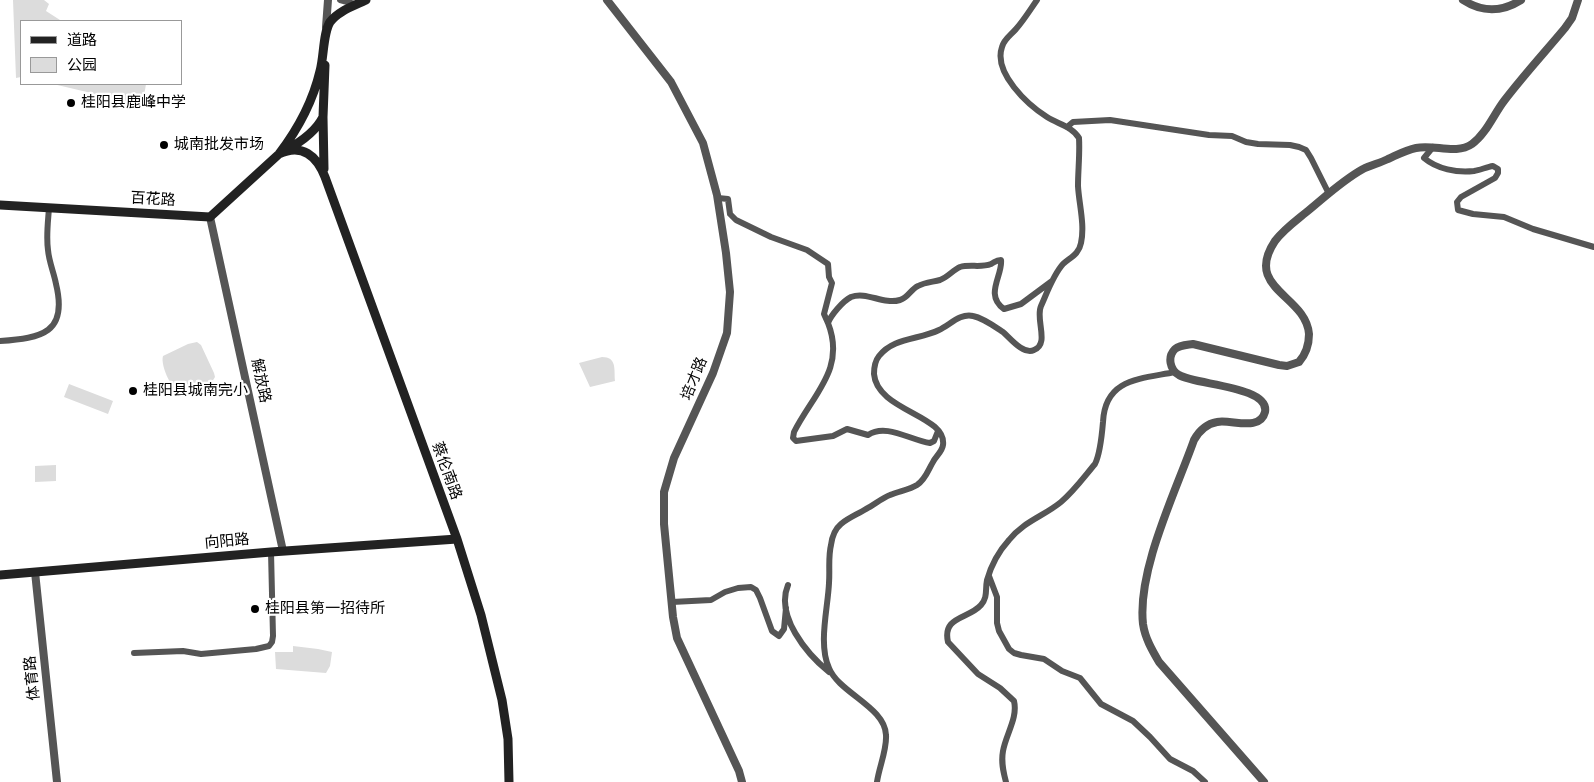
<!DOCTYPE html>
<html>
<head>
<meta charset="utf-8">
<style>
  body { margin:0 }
  #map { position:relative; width:1594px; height:782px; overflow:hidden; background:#fff; font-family:Poppins,"Noto Sans SC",sans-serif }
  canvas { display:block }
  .legend { position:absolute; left:20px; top:20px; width:162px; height:65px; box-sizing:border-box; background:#fff; border:1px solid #999; margin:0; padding:6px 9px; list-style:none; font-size:15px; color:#000 }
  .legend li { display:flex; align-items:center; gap:10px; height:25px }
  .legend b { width:25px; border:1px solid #999 }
</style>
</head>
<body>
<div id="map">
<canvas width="1594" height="782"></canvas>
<ul class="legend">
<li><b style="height:6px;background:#222"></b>道路</li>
<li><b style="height:14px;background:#dcdcdc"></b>公园</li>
</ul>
</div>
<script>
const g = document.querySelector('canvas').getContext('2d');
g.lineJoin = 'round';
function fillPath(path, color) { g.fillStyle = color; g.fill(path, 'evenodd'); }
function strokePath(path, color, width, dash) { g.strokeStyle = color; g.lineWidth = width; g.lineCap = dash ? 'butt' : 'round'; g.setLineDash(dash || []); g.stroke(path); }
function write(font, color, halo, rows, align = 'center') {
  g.font = font + ' Poppins,"Noto Sans SC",sans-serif'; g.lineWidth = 4.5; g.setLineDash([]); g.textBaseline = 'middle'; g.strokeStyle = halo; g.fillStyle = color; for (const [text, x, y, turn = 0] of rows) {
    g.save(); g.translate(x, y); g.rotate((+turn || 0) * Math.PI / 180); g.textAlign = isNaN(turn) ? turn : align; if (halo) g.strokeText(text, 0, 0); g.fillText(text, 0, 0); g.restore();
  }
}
const green = new Path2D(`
  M 13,0 L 44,0 L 49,4 L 46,11 L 60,20 L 59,21 L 21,21 L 21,77 L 16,78 Z
  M 53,84 L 146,84 L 144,96 L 141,103 L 121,100 Z
  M 197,342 L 201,345 L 214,373 L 215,377 L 210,385 L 182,396 C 173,392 160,366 163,356 L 188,344 Z
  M 602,357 C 617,357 614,369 615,381 L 590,387 L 579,363 Z
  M 69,384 L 113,401 L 108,414 L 64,397 Z
  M 56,465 L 56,481 L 35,482 L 35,466 Z
  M 293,646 L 318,649 L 332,652 L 330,666 L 326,673 L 276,669 L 275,652 L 293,652 Z`);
const minor = new Path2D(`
  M 340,0 L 355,4
  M 1067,127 L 1073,122 L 1110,120 L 1209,135 L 1232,136 L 1246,142 L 1258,144 L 1290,145 L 1299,147 L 1306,150 L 1311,158 L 1329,194
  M 1433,147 L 1424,158 C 1437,169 1457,173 1474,171 C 1480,170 1487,167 1493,166 L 1498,169 L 1498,173 L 1495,178 L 1461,197 L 1457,202 L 1458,210 L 1473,214 L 1504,217 L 1533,229 L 1594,247
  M 718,198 L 728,199 L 730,214 L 736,220 L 771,237 L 807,250 L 828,264 L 829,277 L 832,283 L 824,314 L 828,323
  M 0,341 C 42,338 68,333 56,284 C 54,273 49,262 48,250 C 46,236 48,222 49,208
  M 938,431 L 934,441 L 930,443 C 910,440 886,423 868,435 L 847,429 L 833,436 L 796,441 L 793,438 L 794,432 C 813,394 846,369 828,323 C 831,315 843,301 851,297 C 867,291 883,305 900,300 C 908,298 911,289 918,286 C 925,282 933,282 940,280 C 948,277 953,270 960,267 C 970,264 981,268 991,264 C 995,262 996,260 1001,260 C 1003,275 984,295 1004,309 L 1021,304 L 1052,281
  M 989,576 L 997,597 L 997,623 L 999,631 L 1009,649 L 1014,653 L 1021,655 L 1044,659 L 1062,671 L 1080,678 L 1101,704 L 1133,721 L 1150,737 L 1170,759 L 1193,771 L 1205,782
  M 788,585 C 775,616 807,654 829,672
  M 672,602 L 711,600 L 725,592 L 738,588 L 751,587 L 756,590 L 760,598 L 772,631 L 779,636 L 784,629 L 786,608
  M 134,653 L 183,651 L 201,654 L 256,649 L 269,646 L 272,642 L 273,636 L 271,552
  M 877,782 C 879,767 887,750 886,735 C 885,707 839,693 829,668 C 818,644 828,608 829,583 C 830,570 828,557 831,545 C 832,537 835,529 841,524 C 848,518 858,514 866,509 C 874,505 882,498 890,495 C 899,491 909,490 917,485 C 926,479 928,470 933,462 C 936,456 942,452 943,445 C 947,415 877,411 874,374 C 874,367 875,361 879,356 C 894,337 919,340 939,330 C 950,325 960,313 973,316 C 983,318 994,326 1003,332 C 1010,338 1023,355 1034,350 C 1050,344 1035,319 1041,306 C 1047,293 1053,275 1063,264 C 1071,257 1079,254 1081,243 C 1085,225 1079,204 1078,186 C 1078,170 1080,154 1079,138 C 1073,127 1058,124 1047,117 C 1028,105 993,73 1002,47 C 1004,39 1011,35 1016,29 C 1024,20 1030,10 1037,0
  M 1006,782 C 1003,771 1001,762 1003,751 C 1006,734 1018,718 1014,701 L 1000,688 L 978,674 L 948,642 C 942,616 969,619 981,605 C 988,597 985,590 987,580 C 991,566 999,551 1009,540 C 1023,522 1044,516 1061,502 C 1074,491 1084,477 1095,464 C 1100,454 1102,434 1103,422 C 1105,378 1141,379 1175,372`);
const tertiary = new Path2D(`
  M 607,0 L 671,82 L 703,143 L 717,195 L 726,253 L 730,292 L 727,333 L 713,373 L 674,458 L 664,492 L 664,524 L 673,617 L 677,638 L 739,771 L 742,782
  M 1463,0 C 1483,13 1502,12 1521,0
  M 326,27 L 328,0
  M 210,217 L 283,551
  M 35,572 L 57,782
  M 1264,782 L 1159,662 C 1152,650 1145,638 1143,624 C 1137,570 1176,491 1194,440 C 1199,431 1206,424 1217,422 C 1231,419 1260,432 1265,412 C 1270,386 1195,385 1179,375 C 1170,370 1167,357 1175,349 C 1180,345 1187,345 1193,344 L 1279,365 L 1287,366 L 1299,362 C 1306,354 1309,346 1309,334 C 1306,295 1243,289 1275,241 C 1284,229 1297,220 1309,210 C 1326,196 1343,180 1363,169 C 1371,165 1380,163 1388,159 C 1397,155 1406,150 1416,148 C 1434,144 1456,155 1472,144 C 1486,134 1494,114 1504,101 C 1523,76 1545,52 1565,28 L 1572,18 L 1578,0`);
const secondary = new Path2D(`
  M 323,117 L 324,169
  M 286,150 C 299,143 316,131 323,117 L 325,65
  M 279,154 C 302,143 317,156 325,177 L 457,539 L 481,615 L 502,700 L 508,739 L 509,782
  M 0,205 L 210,217 L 279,154 C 298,129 313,101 320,71 C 324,57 323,33 330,22 C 338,11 354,6 366,0
  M 0,575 L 271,552 L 457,539`);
const markers = [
  [71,103,5,"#000"],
  [164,145,5,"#000"],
  [133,391,5,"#000"],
  [255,609,5,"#000"]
];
const poiNames = [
  ["桂阳县鹿峰中学",81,103],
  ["城南批发市场",174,145],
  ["桂阳县城南完小",143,391],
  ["桂阳县第一招待所",265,609]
];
const streetNames = [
  ["百花路",153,200,3],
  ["培才路",695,379,-68],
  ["解放路",260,381,78],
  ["蔡伦南路",446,471,70],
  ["向阳路",227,542,-5],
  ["体育路",33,678,-96]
];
fillPath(green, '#dcdcdc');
strokePath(minor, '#555', 6);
strokePath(tertiary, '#555', 8);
strokePath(secondary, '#222', 9);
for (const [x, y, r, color] of markers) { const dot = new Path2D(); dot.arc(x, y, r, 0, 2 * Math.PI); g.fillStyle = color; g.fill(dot); strokePath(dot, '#fff', 2); }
write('15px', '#000', '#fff', poiNames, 'left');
write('15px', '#000', '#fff', streetNames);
</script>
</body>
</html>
